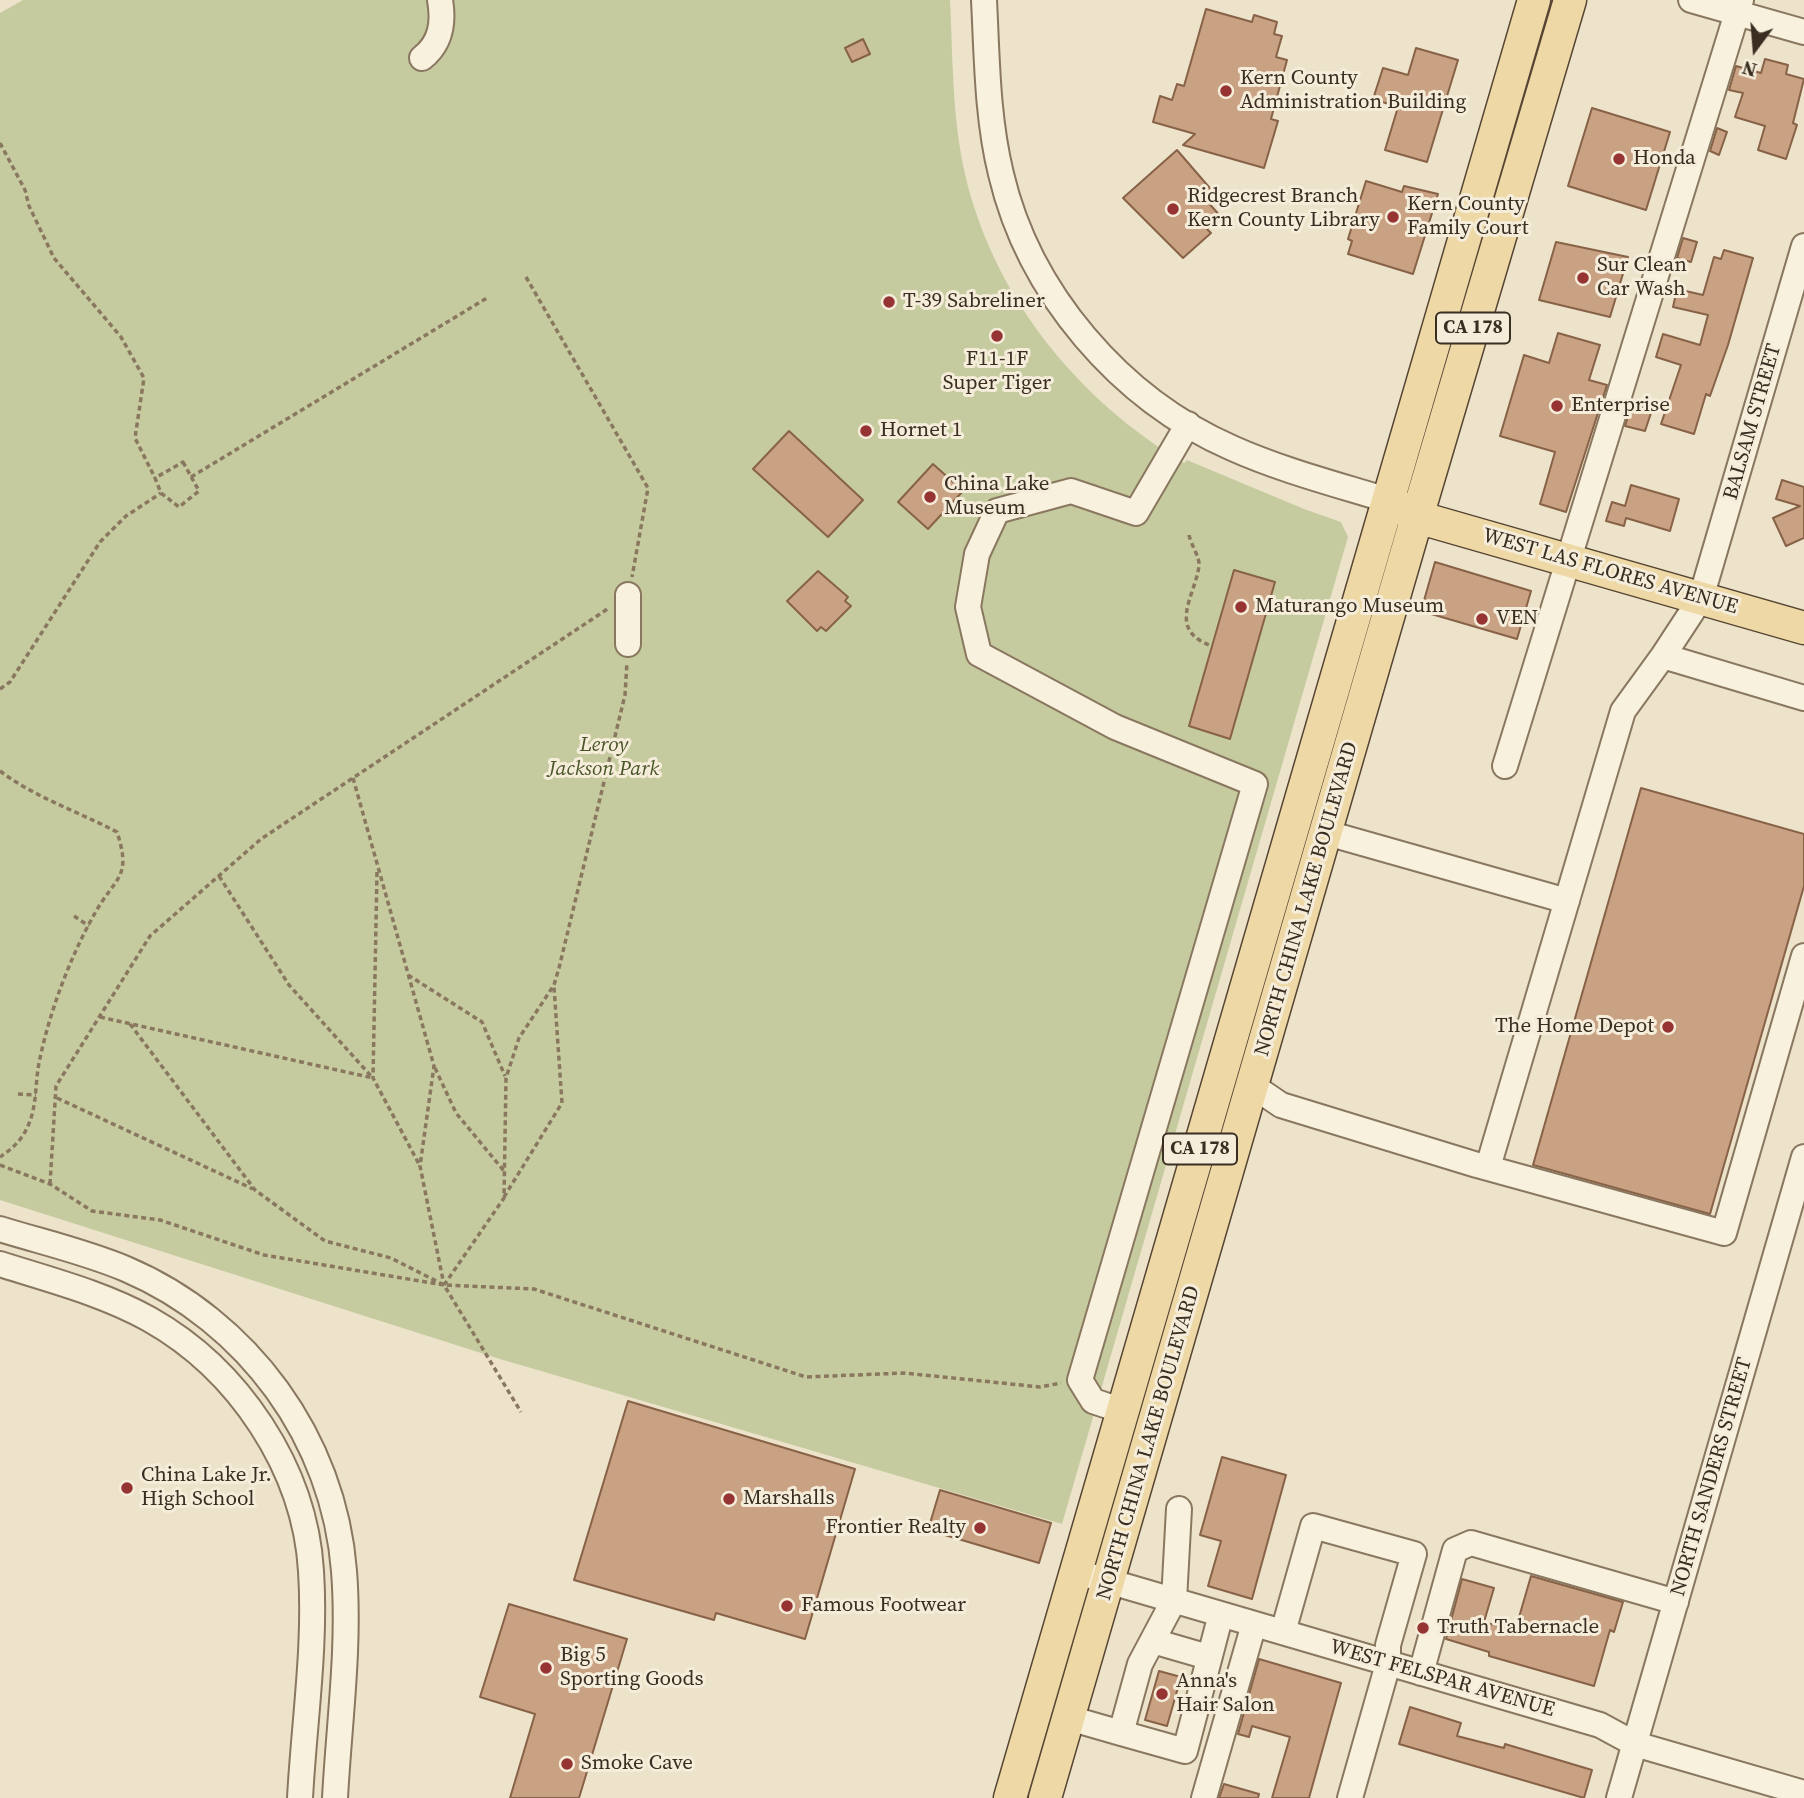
<!DOCTYPE html>
<html>
<head>
<meta charset="utf-8">
<style>
  body { margin:0 }
  #map { position:relative; width:1804px; height:1798px; overflow:hidden; background:#ede3cb; font-family:"Source Serif 4",serif }
  canvas { display:block }
  .north { position:absolute; left:1720px; top:14px; width:70px; height:70px; -webkit-text-stroke:5px #f5edda; paint-order:stroke; rotate:196deg; font-size:19px; font-weight:700; line-height:28px; text-align:center; color:#3a2e22 }
  .north::after { content:''; display:block; margin:auto; width:24px; height:32px; background:#3a2e22; clip-path:polygon(50% 0,100% 100%,50% 72%,0 100%) }
</style>
</head>
<body>
<div id="map">
<canvas width="1804" height="1798"></canvas>
<div class="north">N</div>
</div>
<script>
const g = document.querySelector('canvas').getContext('2d');
g.lineJoin = 'round';
function fillPath(path, color) { g.fillStyle = color; g.fill(path, 'evenodd'); }
function strokePath(path, color, width, dash) { g.strokeStyle = color; g.lineWidth = width; g.lineCap = dash ? 'butt' : 'round'; g.setLineDash(dash || []); g.stroke(path); }
function write(font, color, halo, rows, align = 'center') {
  g.font = font + ' "Source Serif 4",serif'; g.lineWidth = 6; g.setLineDash([]); g.textBaseline = 'middle'; g.strokeStyle = halo; g.fillStyle = color; for (const [text, x, y, turn = 0] of rows) {
    g.save(); g.translate(x, y); g.rotate((+turn || 0) * Math.PI / 180); g.textAlign = isNaN(turn) ? turn : align; if (halo) g.strokeText(text, 0, 0); g.fillText(text, 0, 0); g.restore();
  }
}
const green = new Path2D(`
  M 23,0 L 950,0 C 953,59 952,117 965,174 C 993,296 1078,400 1184,463 L 1187,460 L 1304,509 L 1341,522 L 1348,537 L 1062,1524 L 500,1359 L 0,1200 L 0,13 Z`);
const building = new Path2D(`
  M 1206,9 L 1252,22 L 1254,15 L 1277,22 L 1274,34 L 1282,36 L 1276,57 L 1287,60 L 1271,119 L 1278,121 L 1264,168 L 1183,145 L 1195,134 L 1153,122 L 1160,96 L 1172,100 L 1177,84 L 1184,86 Z
  M 863,39 L 870,54 L 852,62 L 845,48 Z
  M 1416,48 L 1458,60 L 1427,162 L 1385,150 L 1398,107 L 1373,99 L 1383,68 L 1408,75 Z
  M 1765,59 L 1788,65 L 1786,74 L 1804,79 L 1793,123 L 1797,125 L 1786,159 L 1758,150 L 1765,126 L 1735,117 L 1743,93 L 1729,90 L 1736,66 L 1761,73 Z
  M 1592,108 L 1670,132 L 1646,210 L 1568,186 Z
  M 1717,128 L 1727,132 L 1719,155 L 1710,151 Z
  M 1177,150 L 1215,194 L 1207,201 L 1221,217 L 1207,229 L 1211,233 L 1183,258 L 1123,198 Z
  M 1366,181 L 1402,192 L 1404,186 L 1438,194 L 1413,274 L 1348,254 L 1352,241 L 1348,239 Z
  M 1683,238 L 1697,242 L 1691,262 L 1677,258 Z
  M 1556,242 L 1628,257 L 1610,317 L 1539,300 Z
  M 1724,250 L 1753,258 L 1728,345 L 1710,396 L 1706,394 L 1694,434 L 1661,424 L 1681,365 L 1656,357 L 1663,334 L 1700,345 L 1708,315 L 1673,307 L 1677,289 L 1703,295 L 1714,257 L 1721,259 Z
  M 1558,333 L 1600,345 L 1589,380 L 1607,385 L 1566,512 L 1540,504 L 1555,452 L 1500,436 L 1524,355 L 1549,363 Z
  M 1632,404 L 1652,410 L 1645,431 L 1625,426 Z
  M 789,431 L 863,500 L 828,537 L 753,469 Z
  M 933,464 L 963,491 L 928,529 L 898,502 Z
  M 1782,480 L 1804,487 L 1804,538 L 1786,546 L 1773,518 L 1800,506 L 1776,499 Z
  M 1631,485 L 1679,499 L 1670,531 L 1626,518 L 1624,526 L 1606,521 L 1612,502 L 1625,506 Z
  M 1435,562 L 1531,591 L 1517,639 L 1421,611 Z
  M 1234,570 L 1275,582 L 1230,739 L 1189,726 Z
  M 818,571 L 848,597 L 845,601 L 851,606 L 826,631 L 821,627 L 817,631 L 787,601 Z
  M 1641,788 L 1804,834 L 1804,886 L 1710,1214 L 1533,1165 Z
  M 628,1401 L 855,1469 L 805,1639 L 716,1613 L 714,1620 L 574,1580 Z
  M 1222,1457 L 1286,1475 L 1252,1599 L 1208,1586 L 1221,1541 L 1200,1535 Z
  M 940,1490 L 1051,1523 L 1039,1563 L 928,1530 Z
  M 1531,1576 L 1623,1602 L 1614,1632 L 1610,1630 L 1594,1686 L 1489,1656 L 1489,1652 L 1446,1639 L 1462,1579 L 1494,1588 L 1484,1622 L 1515,1631 Z
  M 509,1604 L 627,1639 L 579,1798 L 510,1798 L 535,1714 L 480,1697 Z
  M 1259,1659 L 1341,1683 L 1309,1798 L 1272,1798 L 1290,1737 L 1252,1726 L 1249,1737 L 1238,1734 Z
  M 1159,1671 L 1181,1677 L 1167,1726 L 1145,1720 Z
  M 1410,1707 L 1461,1723 L 1457,1736 L 1504,1748 L 1505,1744 L 1592,1770 L 1584,1798 L 1399,1744 Z
  M 1224,1784 L 1259,1794 L 1258,1798 L 1219,1798 Z`);
const path = new Path2D(`
  M 0,143 L 25,190 L 29,206 L 54,258 L 121,337 L 144,378 L 135,438 L 155,478
  M 526,277 L 648,488 L 632,577
  M 183,462 L 199,491 L 179,507 L 161,493 L 155,478 Z
  M 191,477 L 487,298
  M 1189,535 C 1191,545 1200,557 1199,566 C 1195,596 1166,630 1212,646
  M 0,689 L 10,682 L 100,542 L 126,516 L 161,493
  M 0,771 C 36,798 77,811 117,832 C 132,878 116,876 95,913 C 70,957 49,1013 39,1063 C 35,1084 37,1106 28,1126 C 22,1140 12,1149 0,1157
  M 353,778 L 434,1066 L 420,1166 L 444,1285
  M 377,872 L 373,1078 L 419,1164
  M 219,876 L 289,985 L 371,1076
  M 74,916 L 89,926
  M 408,975 L 482,1022 L 505,1076
  M 100,1017 L 373,1078
  M 130,1024 L 255,1190 L 325,1241 L 391,1258 L 444,1285 L 534,1289 L 806,1377 L 904,1373 L 1040,1387 L 1061,1383
  M 435,1068 L 456,1113 L 504,1171
  M 18,1094 L 36,1095
  M 57,1098 L 253,1189
  M 0,1165 L 50,1184 L 92,1211 L 160,1220 L 264,1255 L 444,1285 L 521,1412
  M 50,1184 L 56,1086 L 150,936 L 261,839 L 609,608
  M 504,1197 L 562,1103 L 554,987
  M 444,1285 L 504,1198 L 506,1078 L 519,1038 L 554,985 L 559,968 L 625,695 L 627,662`);
const minor = new Path2D(`
  M 984,0 C 987,58 987,117 1001,174 C 1029,293 1120,399 1232,448 C 1281,470 1335,484 1387,500
  M 1691,0 L 1804,32
  M 422,58 C 441,43 444,23 440,0
  M 628,644 L 628,595
  M 1663,656 L 1804,698
  M 1505,766 L 1741,0
  M 1327,833 L 1567,901
  M 1253,1086 L 1281,1105 L 1477,1165 L 1724,1233 L 1804,956
  M 1488,1167 L 1623,711 L 1663,656 L 1701,598 L 1804,246
  M 0,1229 C 42,1242 86,1252 126,1269 C 248,1321 334,1439 344,1571 C 350,1646 339,1723 335,1798
  M 0,1264 C 50,1280 102,1293 149,1319 C 238,1369 305,1468 311,1571 C 316,1646 304,1723 300,1798
  M 1123,1411 L 1093,1401 L 1080,1380 L 1255,784 L 1115,727 L 979,654 L 968,607 L 977,554 L 997,511 L 1071,491 L 1136,513 L 1188,424
  M 1179,1509 L 1174,1600 L 1140,1664 L 1121,1733 L 1185,1751 L 1221,1614
  M 1077,1572 L 1600,1725 L 1635,1744 L 1804,1793
  M 1283,1632 L 1313,1526 L 1414,1554 L 1388,1645 L 1388,1664 L 1350,1798
  M 1153,1641 L 1208,1657
  M 1421,1673 L 1455,1550 L 1471,1543 L 1676,1602
  M 1069,1718 L 1121,1733
  M 1204,1798 L 1254,1624
  M 1619,1798 L 1804,1157`);
const major = new Path2D(`
  M 1398,506 L 1417,517 L 1804,628
  M 1010,1798 L 1534,0
  M 1045,1798 L 1417,517 L 1570,0`);
const markers = [
  [1226,91,7,"#953433"],
  [1619,159,7,"#953433"],
  [1173,209,7,"#953433"],
  [1393,217,7,"#953433"],
  [1583,278,7,"#953433"],
  [889,302,7,"#953433"],
  [997,336,7,"#953433"],
  [1557,406,7,"#953433"],
  [866,431,7,"#953433"],
  [930,497,7,"#953433"],
  [1241,607,7,"#953433"],
  [1482,619,7,"#953433"],
  [1668,1027,7,"#953433"],
  [127,1488,7,"#953433"],
  [729,1499,7,"#953433"],
  [980,1528,7,"#953433"],
  [787,1606,7,"#953433"],
  [1423,1628,7,"#953433"],
  [546,1668,7,"#953433"],
  [1162,1694,7,"#953433"],
  [567,1764,7,"#953433"]
];
const shields = [
  [1473,328,74],
  [1200,1149,74]
];
const shieldNames = [
  ["CA 178",1473,328],
  ["CA 178",1200,1149]
];
const poiNames = [
  ["Kern County",1240,79],
  ["Administration Building",1240,103],
  ["Honda",1633,159],
  ["Ridgecrest Branch",1187,197],
  ["Kern County Library",1187,221],
  ["Kern County",1407,205],
  ["Family Court",1407,229],
  ["Sur Clean",1597,266],
  ["Car Wash",1597,290],
  ["T-39 Sabreliner",903,302],
  ["F11-1F",997,360,"center"],
  ["Super Tiger",997,384,"center"],
  ["Enterprise",1571,406],
  ["Hornet 1",880,431],
  ["China Lake",944,485],
  ["Museum",944,509],
  ["Maturango Museum",1255,607],
  ["VEN",1496,619],
  ["The Home Depot",1654,1027,"right"],
  ["China Lake Jr.",141,1476],
  ["High School",141,1500],
  ["Marshalls",743,1499],
  ["Frontier Realty",966,1528,"right"],
  ["Famous Footwear",801,1606],
  ["Truth Tabernacle",1437,1628],
  ["Big 5",560,1656],
  ["Sporting Goods",560,1680],
  ["Anna's",1176,1682],
  ["Hair Salon",1176,1706],
  ["Smoke Cave",581,1764]
];
const streetNames = [
  ["BALSAM STREET",1753,422,-74],
  ["WEST LAS FLORES AVENUE",1610,572,16],
  ["NORTH CHINA LAKE BOULEVARD",1307,899,-74],
  ["NORTH CHINA LAKE BOULEVARD",1149,1443,-74],
  ["NORTH SANDERS STREET",1712,1477,-74],
  ["WEST FELSPAR AVENUE",1442,1679,16]
];
const parkNames = [
  ["Leroy",604,746],
  ["Jackson Park",604,770]
];
fillPath(green, '#c5cb9f');
fillPath(building, '#c9a183');
strokePath(building, '#876247', 2);
strokePath(minor, '#89775f', 28);
strokePath(major, '#574533', 35);
strokePath(path, '#89775f', 3.5, [5, 3.5]);
strokePath(minor, '#f8f1de', 24);
strokePath(major, '#edd8a6', 32);
for (const [x, y, r, color] of markers) { const dot = new Path2D(); dot.arc(x, y, r, 0, 2 * Math.PI); g.fillStyle = color; g.fill(dot); strokePath(dot, '#f5edda', 2.5); }
for (const [x, y, w] of shields) { const box = new Path2D(); box.roundRect(x - w / 2, y - 15.5, w, 31, 5); g.fillStyle = '#f5edda'; g.fill(box); strokePath(box, '#3a2e22', 2); }
write('bold 19px', '#3a2e22', null, shieldNames);
write('21px', '#3a2e22', '#f5edda', poiNames, 'left');
write('21px', '#3a2e22', '#f5edda', streetNames);
write('italic 21px', '#4a562a', '#f5edda', parkNames);
</script>
</body>
</html>
